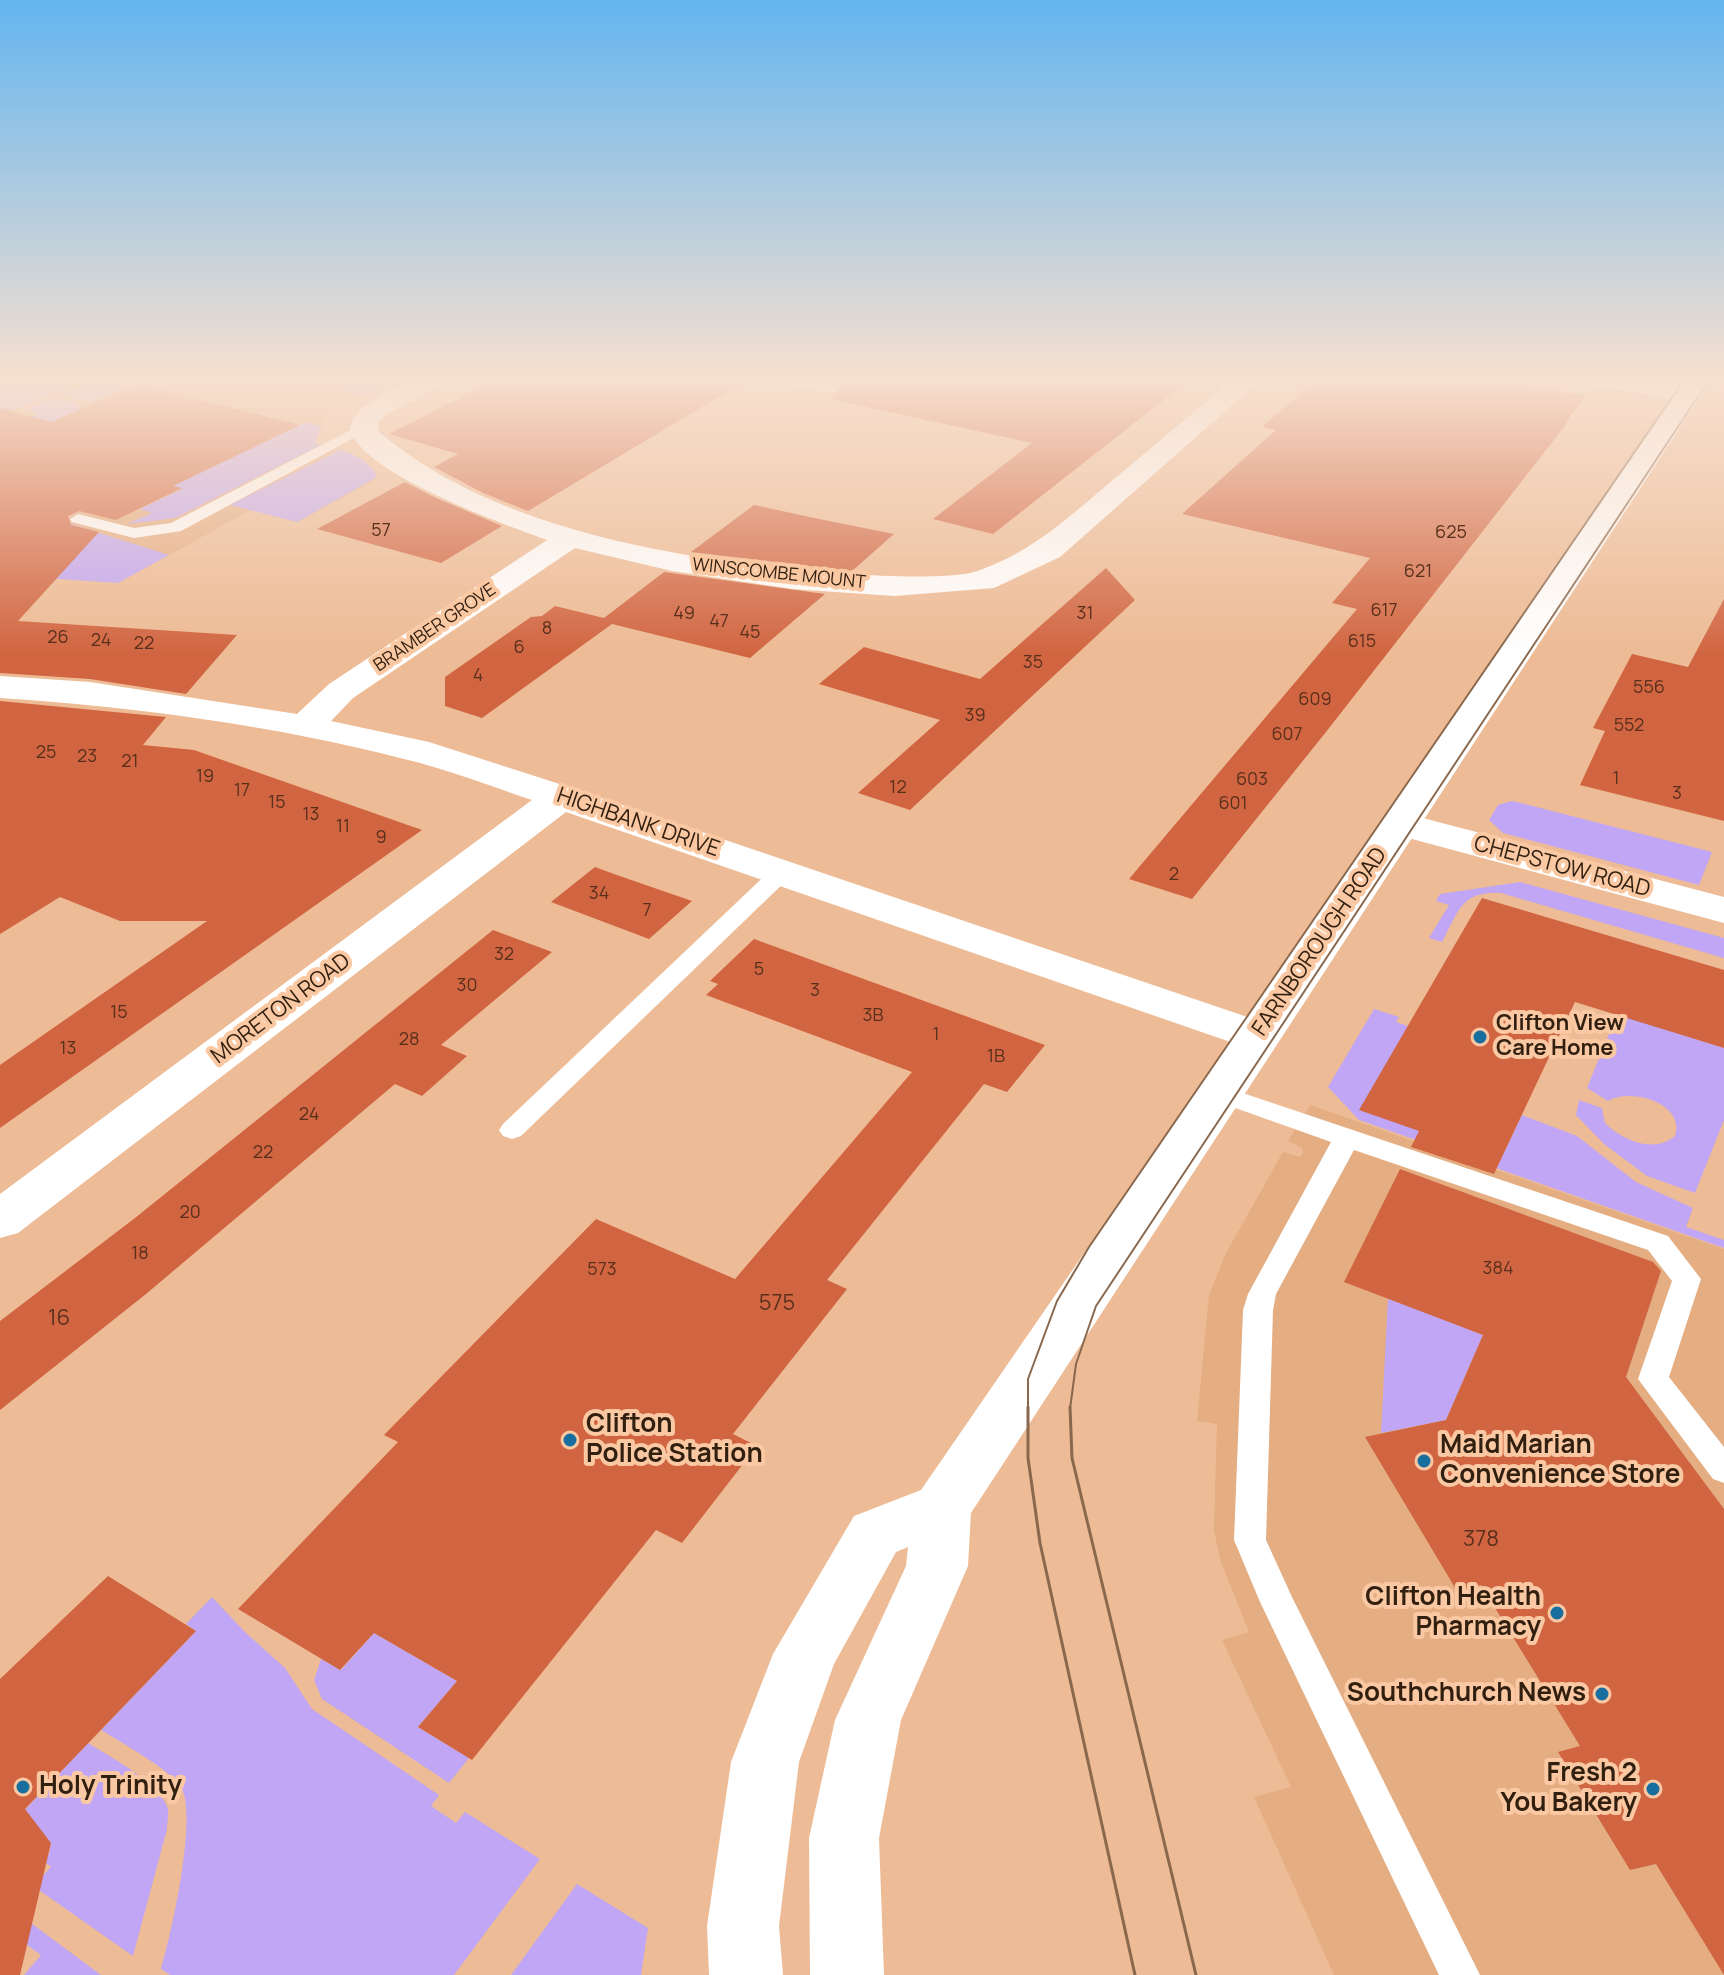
<!DOCTYPE html>
<html>
<head>
<meta charset="utf-8">
<style>
  body { margin:0 }
  canvas { display:block; background:#edbb95 }
</style>
</head>
<body>
<canvas width="1724" height="1975"></canvas>
<script>
const g = document.querySelector('canvas').getContext('2d');
g.lineJoin = 'round';
function fillPath(path, color) { g.fillStyle = color; g.fill(path, 'evenodd'); }
function strokePath(path, color, width, dash) { g.strokeStyle = color; g.lineWidth = width; g.lineCap = dash ? 'butt' : 'round'; g.setLineDash(dash || []); g.stroke(path); }
function write(font, color, halo, rows, align = 'center') {
  g.font = font + ' Manrope,sans-serif'; g.lineWidth = 8; g.setLineDash([]); g.textBaseline = 'middle'; g.strokeStyle = halo; g.fillStyle = color; for (const [text, x, y, turn = 0] of rows) {
    g.save(); g.translate(x, y); g.rotate((+turn || 0) * Math.PI / 180); g.textAlign = isNaN(turn) ? turn : align; if (halo) g.strokeText(text, 0, 0); g.fillText(text, 0, 0); g.restore();
  }
}
const built = new Path2D(`
  M 0,377 L 401,377 L 327,413 L 315,444 L 350,452 L 377,474 L 372,482 L 297,522 L 251,510 L 118,583 L 0,575 Z
  M 1310,1105 L 1724,1249 L 1724,1975 L 1334,1975 L 1254,1797 L 1291,1787 L 1222,1640 L 1249,1632 L 1220,1559 L 1214,1530 L 1217,1424 L 1197,1421 L 1209,1295 L 1226,1253 L 1283,1152 L 1300,1157 L 1303,1153 L 1302,1148 L 1288,1141 Z`);
const green = new Path2D(`
  M 0,377 L 94,377 L 0,415 Z
  M 102,377 L 137,382 L 89,402 L 59,395 Z
  M 310,377 L 401,377 L 361,396 Z
  M 54,398 L 81,405 L 76,408 L 81,409 L 51,422 L 31,417 L 39,413 L 26,409 Z
  M 306,422 L 321,426 L 315,443 L 321,445 L 175,518 L 127,524 L 152,513 L 140,509 L 182,489 L 173,486 Z
  M 340,450 C 354,453 372,464 377,477 L 297,522 L 230,505 Z
  M 58,520 L 169,555 L 118,583 L 0,575 Z
  M 1512,801 L 1521,803 L 1712,852 L 1699,885 L 1503,833 L 1489,820 L 1498,805 Z
  M 1520,882 L 1724,938 L 1724,958 L 1501,893 C 1461,891 1459,911 1442,942 L 1429,938 L 1449,905 L 1436,901 L 1440,894 Z
  M 1374,1009 L 1399,1017 L 1396,1022 L 1408,1026 L 1360,1110 L 1501,1159 L 1522,1115 L 1577,1136 L 1636,1182 L 1693,1208 L 1686,1227 L 1724,1240 L 1724,1248 L 1359,1120 L 1328,1087 Z
  M 1617,1014 L 1724,1048 L 1724,1120 L 1695,1193 L 1647,1176 L 1604,1144 L 1576,1115 L 1579,1100 L 1602,1108 L 1605,1123 C 1622,1140 1654,1154 1675,1136 C 1686,1103 1630,1087 1608,1101 L 1587,1088 Z
  M 1388,1298 L 1483,1335 L 1446,1420 L 1381,1433 Z
  M 212,1597 L 245,1632 L 285,1668 L 312,1709 L 439,1795 L 431,1806 L 456,1823 L 465,1812 L 540,1859 L 454,1975 L 170,1975 L 161,1969 C 171,1935 198,1817 181,1787 C 172,1771 119,1741 101,1730 L 196,1631 L 186,1624 Z
  M 374,1633 L 457,1681 L 418,1727 L 469,1758 L 449,1783 L 322,1699 L 314,1680 L 321,1659 L 341,1670 Z
  M 88,1743 C 110,1757 161,1783 168,1809 C 169,1815 167,1823 167,1829 L 133,1956 L 33,1886 L 51,1867 L 42,1860 L 49,1854 L 51,1843 L 44,1834 L 3,1833 Z
  M 577,1884 L 648,1928 L 641,1975 L 511,1975 Z
  M 12,1909 L 101,1975 L 24,1975 L 41,1955 L 0,1926 L 0,1922 Z`);
const building = new Path2D(`
  M 502,377 L 752,377 L 528,511 L 483,493 L 434,467 L 458,454 L 389,434 Z
  M 838,377 L 1193,377 L 993,534 L 933,519 L 1032,443 L 830,399 L 842,387 Z
  M 1319,377 L 1478,377 L 1585,396 L 1566,422 L 1568,422 L 1326,732 L 1192,899 L 1129,879 L 1357,609 L 1332,603 L 1370,558 L 1182,514 L 1276,430 L 1262,427 Z
  M 139,385 L 300,425 L 173,486 L 182,488 L 116,520 L 79,511 L 68,516 L 71,525 L 99,532 L 18,621 L 237,635 L 186,694 L 90,679 L 0,673 L 0,408 L 51,422 Z
  M 405,482 L 434,497 L 502,526 L 441,563 L 317,529 Z
  M 754,505 L 824,520 L 894,534 L 852,571 L 691,552 Z
  M 1106,568 L 1135,600 L 910,810 L 858,793 L 940,720 L 819,684 L 864,647 L 980,679 Z
  M 664,572 L 825,594 L 750,658 L 612,624 L 482,718 L 445,706 L 445,677 L 531,617 L 542,616 L 555,606 L 604,618 Z
  M 1724,599 L 1724,821 L 1580,785 L 1605,731 L 1593,728 L 1632,654 L 1688,667 Z
  M 0,701 L 166,717 L 143,745 L 194,750 L 422,830 L 0,1128 L 0,1065 L 207,921 L 120,921 L 60,897 L 0,934 Z
  M 595,867 L 614,874 L 692,901 L 649,939 L 551,902 Z
  M 1482,898 L 1724,970 L 1724,1048 L 1575,1002 L 1494,1174 L 1411,1147 L 1419,1131 L 1359,1110 Z
  M 493,930 L 552,952 L 441,1045 L 467,1056 L 422,1096 L 395,1084 L 146,1294 L 0,1410 L 0,1321 L 135,1218 Z
  M 754,939 L 1045,1045 L 1007,1092 L 984,1084 L 827,1280 L 847,1289 L 733,1434 L 757,1446 L 682,1543 L 656,1530 L 472,1760 L 418,1727 L 457,1681 L 374,1633 L 340,1670 L 238,1609 L 398,1442 L 384,1435 L 596,1219 L 735,1279 L 912,1072 L 706,995 L 718,984 L 710,981 Z
  M 1400,1169 L 1653,1262 L 1661,1271 L 1626,1377 L 1724,1509 L 1724,1975 L 1656,1864 L 1630,1870 L 1558,1752 L 1580,1746 L 1481,1585 L 1457,1591 L 1365,1437 L 1446,1420 L 1483,1335 L 1344,1282 Z
  M 108,1576 L 196,1631 L 25,1809 L 51,1843 L 20,1975 L 0,1975 L 0,1679 Z`);
const service = new Path2D(`
  M 364,423 L 369,424 L 369,430 L 181,531 L 134,538 L 72,522 L 70,519 L 78,514 L 134,528 L 171,523 Z
  M 782,865 L 790,867 L 793,872 L 790,877 L 521,1136 L 512,1139 L 503,1136 L 499,1130 L 503,1124 L 774,867 Z
  M 1219,1085 L 1668,1236 L 1701,1279 L 1669,1377 L 1724,1447 L 1724,1483 L 1713,1479 L 1638,1379 L 1672,1281 L 1648,1250 L 1354,1150 L 1276,1294 L 1273,1310 L 1266,1540 L 1292,1597 L 1480,1975 L 1439,1975 L 1260,1602 L 1234,1540 L 1243,1310 L 1248,1294 L 1331,1142 L 1210,1099 L 1206,1093 L 1210,1087 Z`);
const minor = new Path2D(`
  M 418,377 L 451,377 L 447,382 L 387,414 L 379,422 L 378,431 C 499,535 699,563 853,574 C 882,576 955,580 980,570 C 1034,551 1071,515 1114,479 C 1155,445 1195,411 1235,377 L 1264,377 L 1060,557 L 994,588 L 894,596 L 792,589 L 672,571 L 575,548 L 353,698 L 331,721 L 429,742 L 575,789 L 1274,1026 L 1281,1036 L 1274,1046 L 1258,1050 L 1242,1046 L 566,812 L 18,1233 L 0,1238 L 0,1194 L 532,800 C 490,786 447,769 404,759 C 273,725 135,707 0,698 L 0,676 L 90,682 L 297,714 L 329,684 L 547,540 C 506,525 356,472 350,427 C 359,400 394,389 418,377 Z
  M 775,377 L 836,379 L 840,385 L 836,391 L 827,393 L 779,382 Z
  M 1579,377 L 1637,377 L 1697,388 L 1701,394 L 1697,400 L 1688,402 L 1592,385 L 1583,382 Z
  M 1400,812 L 1724,897 L 1724,923 L 1386,832 L 1380,824 L 1386,816 Z`);
const tertiary = new Path2D(`
  M 1687,377 L 1713,377 L 971,1513 L 968,1566 L 901,1720 L 879,1838 L 884,1975 L 810,1975 L 809,1838 L 835,1720 L 906,1566 L 908,1547 L 896,1552 L 834,1664 L 799,1762 L 779,1926 L 783,1975 L 709,1975 L 707,1926 L 731,1762 L 773,1654 L 854,1516 L 921,1490 Z`);
const tramFar1 = new Path2D(`
  M 1028,1409 L 1028,1379 L 1057,1301 L 1089,1247 L 1686,377
  M 1070,1409 L 1076,1364 L 1096,1306 L 1711,377`);
const tram = new Path2D(`
  M 1028,1407 L 1028,1458 L 1040,1543 L 1135,1975
  M 1070,1407 L 1072,1458 L 1196,1975`);
const markers = [
  [1480,1037,8,"#186f9f"],
  [570,1440,8,"#186f9f"],
  [1424,1461,8,"#186f9f"],
  [1557,1613,8,"#186f9f"],
  [1602,1694,8,"#186f9f"],
  [23,1787,8,"#186f9f"],
  [1653,1789,8,"#186f9f"]
];
const numberNames = [
  ["57",381,531],
  ["625",1451,533],
  ["621",1418,572],
  ["617",1384,611],
  ["49",684,614],
  ["31",1085,614],
  ["47",719,622],
  ["8",547,629],
  ["45",750,633],
  ["26",58,638],
  ["24",101,641],
  ["615",1362,642],
  ["22",144,644],
  ["6",519,648],
  ["35",1033,663],
  ["4",478,676],
  ["556",1649,688],
  ["609",1315,700],
  ["39",975,716],
  ["552",1629,726],
  ["607",1287,735],
  ["25",46,753],
  ["23",87,757],
  ["21",130,762],
  ["19",205,777],
  ["1",1616,779],
  ["603",1252,780],
  ["12",898,788],
  ["17",242,791],
  ["3",1677,794],
  ["15",277,803],
  ["601",1233,804],
  ["13",311,815],
  ["11",343,827],
  ["9",381,838],
  ["2",1174,875],
  ["34",599,894],
  ["7",647,911],
  ["32",504,955],
  ["5",759,970],
  ["30",467,986],
  ["3",815,991],
  ["15",119,1013],
  ["3B",873,1016],
  ["1",936,1035],
  ["28",409,1040],
  ["13",68,1049],
  ["1B",996,1057],
  ["24",309,1115],
  ["22",263,1153],
  ["20",190,1213],
  ["18",140,1254],
  ["384",1498,1269],
  ["573",602,1270]
];
const farStreetnames = [
  ["WINSCOMBE MOUNT",779,574,6],
  ["BRAMBER GROVE",435,628,-34]
];
const streetNames = [
  ["HIGHBANK DRIVE",638,823,19],
  ["CHEPSTOW ROAD",1562,867,15],
  ["FARNBOROUGH ROAD",1320,942,-56],
  ["MORETON ROAD",281,1009,-37]
];
const poiNames = [
  ["Clifton View",1496,1024],
  ["Care Home",1496,1049]
];
const nearNumbernames = [
  ["575",777,1304],
  ["16",59,1319],
  ["378",1481,1540]
];
const nearPoinames = [
  ["Clifton",586,1425],
  ["Police Station",586,1455],
  ["Maid Marian",1440,1446],
  ["Convenience Store",1440,1476],
  ["Clifton Health",1541,1598,"right"],
  ["Pharmacy",1541,1628,"right"],
  ["Southchurch News",1586,1694,"right"],
  ["Fresh 2",1637,1774,"right"],
  ["You Bakery",1637,1804,"right"],
  ["Holy Trinity",39,1787]
];
fillPath(built, '#e4ad82');
fillPath(green, '#c0a6f4');
fillPath(building, '#d16541');
fillPath(service, '#fff');
fillPath(minor, '#fff');
fillPath(tertiary, '#fff');
strokePath(tramFar1, '#89684e', 2);
strokePath(tram, '#89684e', 3);
const sky = g.createLinearGradient(0, 0, 0, 654);
sky.addColorStop(0, '#63b5f0');
sky.addColorStop(0.58, '#f7e0cf');
sky.addColorStop(1, '#f7e0cf00');
g.fillStyle = sky;
g.fillRect(0, 0, 1724, 654);
for (const [x, y, r, color] of markers) { const dot = new Path2D(); dot.arc(x, y, r, 0, 2 * Math.PI); g.fillStyle = color; g.fill(dot); strokePath(dot, '#fac8a2', 3); }
write('18px', '#59301c', null, numberNames);
write('18px', '#311f10', '#fac8a2', farStreetnames);
write('22px', '#311f10', '#fac8a2', streetNames);
write('bold 22px', '#311f10', '#fac8a2', poiNames, 'left');
write('22px', '#59301c', null, nearNumbernames);
write('bold 26px', '#311f10', '#fac8a2', nearPoinames, 'left');
</script>
</body>
</html>
